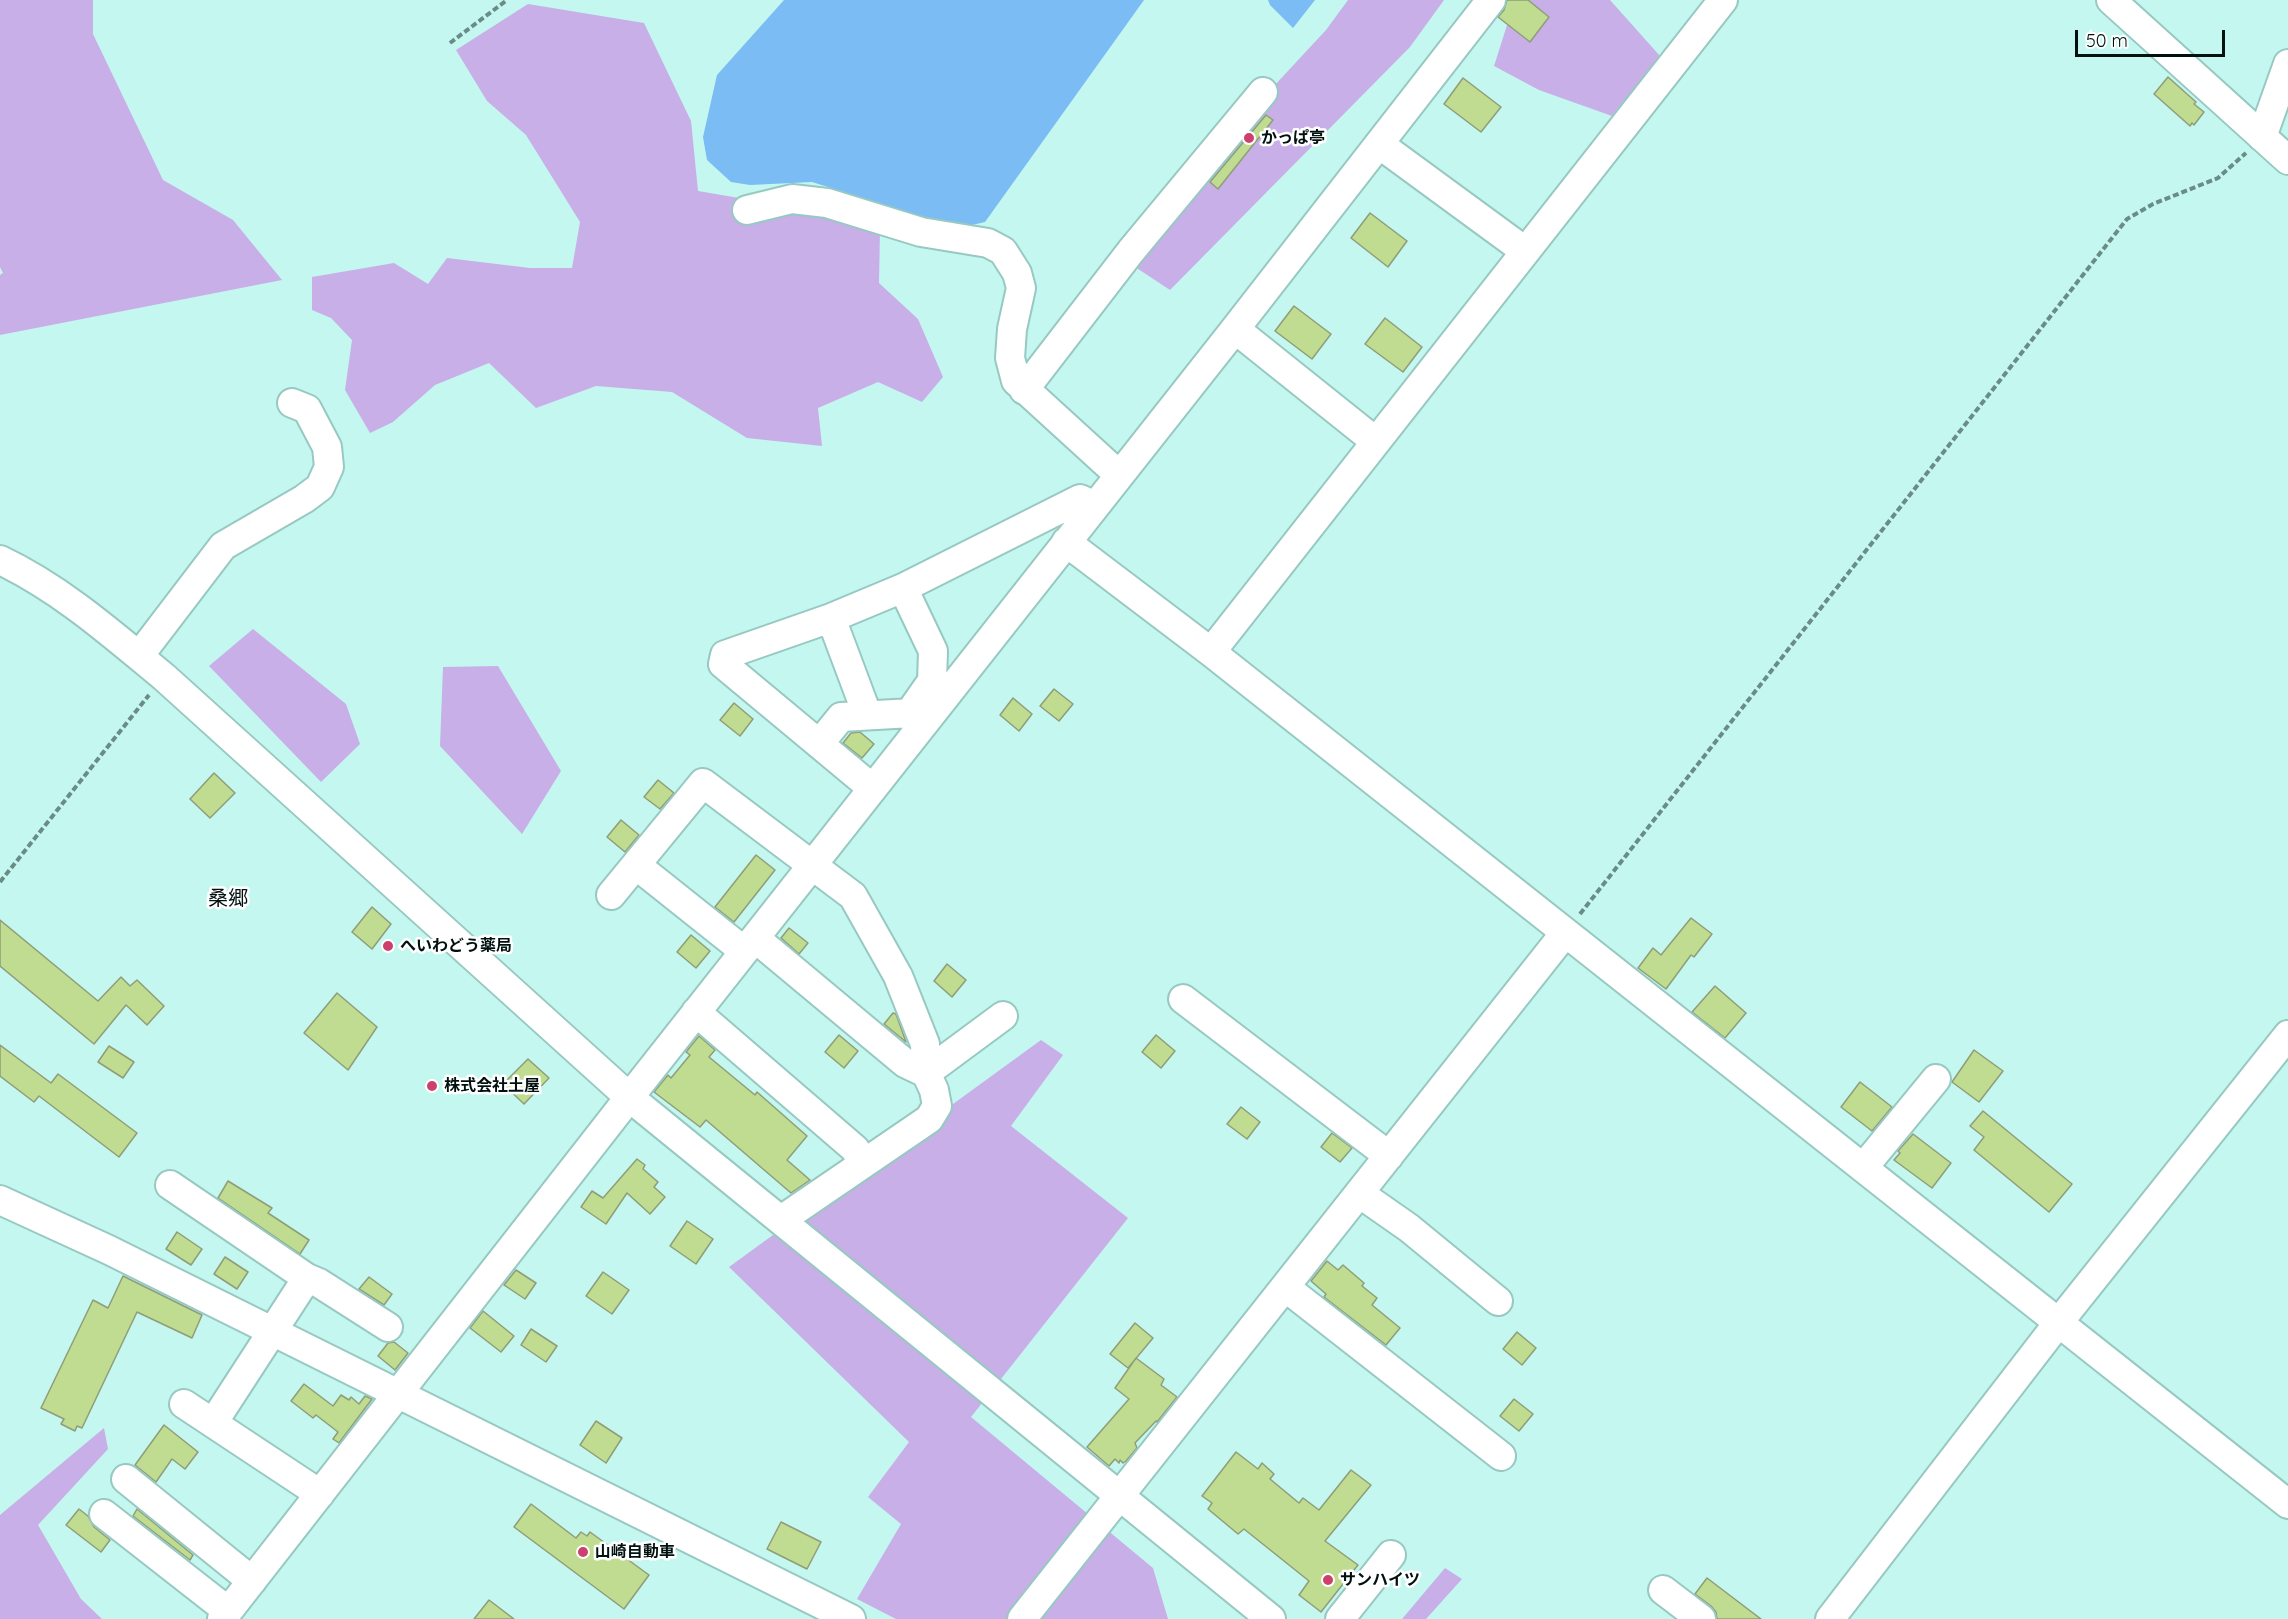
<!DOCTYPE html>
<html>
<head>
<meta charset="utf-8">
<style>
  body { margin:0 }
  #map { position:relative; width:2288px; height:1619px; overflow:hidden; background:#c4f7ef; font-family:Quicksand,sans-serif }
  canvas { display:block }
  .scale { position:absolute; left:2075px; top:30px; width:150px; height:27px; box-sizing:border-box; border:3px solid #01110f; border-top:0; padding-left:8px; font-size:18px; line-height:21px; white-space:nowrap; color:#01110f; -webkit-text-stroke:4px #fff; paint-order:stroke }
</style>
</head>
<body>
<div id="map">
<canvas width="2288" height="1619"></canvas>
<div class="scale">50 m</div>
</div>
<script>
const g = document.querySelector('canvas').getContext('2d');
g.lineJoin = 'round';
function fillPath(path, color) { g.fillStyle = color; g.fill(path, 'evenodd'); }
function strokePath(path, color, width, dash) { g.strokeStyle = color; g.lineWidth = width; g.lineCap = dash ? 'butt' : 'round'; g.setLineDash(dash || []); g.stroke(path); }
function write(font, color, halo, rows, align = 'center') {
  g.font = font + ' Quicksand,"Noto Sans JP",sans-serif'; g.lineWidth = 5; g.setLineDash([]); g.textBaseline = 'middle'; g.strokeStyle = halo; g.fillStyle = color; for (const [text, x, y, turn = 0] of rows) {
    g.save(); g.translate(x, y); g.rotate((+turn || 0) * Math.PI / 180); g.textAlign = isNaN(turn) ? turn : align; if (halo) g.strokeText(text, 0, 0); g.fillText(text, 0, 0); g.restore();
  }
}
const green = new Path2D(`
  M 0,0 L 93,0 L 93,34 L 163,180 L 233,220 L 282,280 L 0,335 L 0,275 L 3,273 L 0,267 Z
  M 1348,0 L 1444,0 L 1410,47 L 1170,290 L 1117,255 L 1326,30 Z
  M 1515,0 L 1610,0 L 1660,56 L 1612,116 L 1539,90 L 1494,66 Z
  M 528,4 L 644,23 L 691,121 L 698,191 L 815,211 L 880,230 L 879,283 L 918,319 L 943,377 L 922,402 L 878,382 L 818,408 L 822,446 L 747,438 L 672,392 L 596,386 L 536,408 L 489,363 L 435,385 L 393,422 L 370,433 L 345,390 L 352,340 L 331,318 L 312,310 L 312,277 L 394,263 L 428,284 L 447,258 L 530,268 L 572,268 L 580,222 L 526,135 L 487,101 L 456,50 Z
  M 253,629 L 346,704 L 360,744 L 321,782 L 209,666 Z
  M 498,666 L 561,771 L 522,834 L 440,746 L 443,667 Z
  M 1041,1040 L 1063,1055 L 1011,1126 L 1128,1218 L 971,1417 L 1153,1568 L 1168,1619 L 896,1619 L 857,1599 L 901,1524 L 868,1497 L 909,1442 L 729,1267 Z
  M 104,1428 L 108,1449 L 38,1525 L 81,1599 L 102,1619 L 0,1619 L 0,1515 Z
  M 1445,1568 L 1462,1579 L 1426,1619 L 1402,1619 Z`);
const water = new Path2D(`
  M 784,0 L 1144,0 L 985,222 L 959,228 L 812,182 L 750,185 L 731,182 L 707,160 L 703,137 L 717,75 Z
  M 1268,0 L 1315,0 L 1293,28 L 1270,5 Z`);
const building = new Path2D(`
  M 1507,0 L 1528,0 L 1549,17 L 1530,42 L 1498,17 L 1504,10 Z
  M 2168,77 L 2196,102 L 2194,104 L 2204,112 L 2194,125 L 2192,123 L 2190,126 L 2154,94 Z
  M 1463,78 L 1501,107 L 1481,132 L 1444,104 Z
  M 1266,115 L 1273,120 L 1218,189 L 1210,182 Z
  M 1370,213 L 1407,241 L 1388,267 L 1351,238 Z
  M 1294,306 L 1331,334 L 1312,359 L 1275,331 Z
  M 1385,318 L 1422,347 L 1403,372 L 1365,344 Z
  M 1054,689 L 1073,704 L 1059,721 L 1040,706 Z
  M 1013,698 L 1032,714 L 1019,731 L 1000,715 Z
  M 734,703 L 753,719 L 740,736 L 720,720 Z
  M 860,732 L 874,744 L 862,758 L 843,743 L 851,733 Z
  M 214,773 L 235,793 L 210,818 L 190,799 Z
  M 658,780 L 674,793 L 660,809 L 644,797 Z
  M 621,820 L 639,835 L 625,852 L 607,837 Z
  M 756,855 L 775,870 L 734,922 L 715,907 Z
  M 372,907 L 391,924 L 372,949 L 352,932 Z
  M 1691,918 L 1712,934 L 1694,957 L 1691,955 L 1666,989 L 1638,968 L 1653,948 L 1661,955 Z
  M 0,920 L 98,1001 L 121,977 L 130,986 L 137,980 L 164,1006 L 147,1025 L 126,1005 L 94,1044 L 0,966 Z
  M 789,928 L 808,943 L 799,954 L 781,938 Z
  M 691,935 L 710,951 L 696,968 L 677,952 Z
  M 947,964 L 966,980 L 952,997 L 934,981 Z
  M 1715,986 L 1746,1013 L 1725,1038 L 1692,1012 Z
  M 337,993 L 377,1027 L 348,1070 L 304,1033 Z
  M 893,1013 L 896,1014 L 906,1042 L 884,1024 Z
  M 839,1035 L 858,1051 L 844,1068 L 825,1052 Z
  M 1156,1035 L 1175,1051 L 1161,1068 L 1142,1052 Z
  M 699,1036 L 715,1050 L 709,1057 L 755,1095 L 757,1092 L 807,1136 L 787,1160 L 810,1180 L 791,1193 L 706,1120 L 700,1127 L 654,1092 L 668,1075 L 671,1078 L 690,1055 L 686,1052 Z
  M 0,1045 L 51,1083 L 58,1074 L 137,1133 L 119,1157 L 39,1096 L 34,1102 L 0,1076 Z
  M 109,1046 L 134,1062 L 123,1078 L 98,1062 Z
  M 1974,1050 L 2003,1071 L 1979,1102 L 1952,1082 Z
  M 528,1059 L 549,1078 L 524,1104 L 503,1084 Z
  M 1860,1082 L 1892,1107 L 1872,1131 L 1841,1107 Z
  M 1241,1107 L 1260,1122 L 1247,1139 L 1227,1124 Z
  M 1983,1111 L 2072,1184 L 2049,1212 L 1974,1150 L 1984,1137 L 1970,1126 Z
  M 1332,1133 L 1352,1148 L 1340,1162 L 1321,1147 Z
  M 1913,1134 L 1951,1163 L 1932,1188 L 1894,1160 L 1900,1153 L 1898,1151 Z
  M 637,1159 L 645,1165 L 643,1169 L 658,1182 L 654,1187 L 665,1197 L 650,1214 L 627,1193 L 606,1224 L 581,1207 L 592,1191 L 603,1198 Z
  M 228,1181 L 272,1208 L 268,1213 L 309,1240 L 300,1254 L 218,1198 Z
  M 687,1221 L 713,1239 L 696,1264 L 670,1246 Z
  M 177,1232 L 202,1249 L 191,1265 L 166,1249 Z
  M 225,1257 L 248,1272 L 237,1289 L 214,1274 Z
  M 1327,1261 L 1338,1270 L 1343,1265 L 1364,1283 L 1362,1286 L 1377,1298 L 1372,1305 L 1400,1328 L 1386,1345 L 1324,1297 L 1326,1294 L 1311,1281 Z
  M 516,1270 L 536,1283 L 525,1299 L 504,1285 Z
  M 603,1272 L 629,1290 L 612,1314 L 586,1296 Z
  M 123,1276 L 202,1315 L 192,1338 L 137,1312 L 82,1428 L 77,1426 L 75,1431 L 61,1424 L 64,1419 L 41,1408 L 93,1300 L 108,1308 Z
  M 369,1277 L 392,1294 L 384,1305 L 359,1289 Z
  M 483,1311 L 514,1336 L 501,1352 L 470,1328 Z
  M 1135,1323 L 1153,1338 L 1128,1368 L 1110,1354 Z
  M 531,1329 L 557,1346 L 546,1362 L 521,1345 Z
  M 1517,1332 L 1536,1348 L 1522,1365 L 1503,1349 Z
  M 394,1342 L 408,1353 L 395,1370 L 378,1356 L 388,1343 Z
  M 1136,1358 L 1164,1379 L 1161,1385 L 1177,1397 L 1157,1422 L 1156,1421 L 1135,1443 L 1137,1448 L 1126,1461 L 1123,1463 L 1120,1460 L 1119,1463 L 1115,1459 L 1109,1466 L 1087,1447 L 1129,1399 L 1115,1388 Z
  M 304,1384 L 333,1406 L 341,1395 L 349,1400 L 351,1397 L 359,1404 L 365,1396 L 372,1399 L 339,1443 L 333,1439 L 338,1432 L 316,1415 L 313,1418 L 291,1401 Z
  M 1514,1399 L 1533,1414 L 1519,1431 L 1500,1416 Z
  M 596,1421 L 622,1438 L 606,1463 L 580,1445 Z
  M 164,1425 L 198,1452 L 185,1469 L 172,1459 L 156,1482 L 135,1465 Z
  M 1236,1452 L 1258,1469 L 1262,1463 L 1274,1474 L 1270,1479 L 1299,1503 L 1303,1498 L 1319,1510 L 1351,1470 L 1371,1485 L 1325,1541 L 1358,1565 L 1321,1612 L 1299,1595 L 1309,1581 L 1244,1529 L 1238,1534 L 1208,1509 L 1212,1503 L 1202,1496 Z
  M 531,1504 L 576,1538 L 581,1532 L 587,1536 L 590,1532 L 649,1575 L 624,1609 L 514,1527 Z
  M 79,1509 L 88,1516 L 94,1527 L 110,1540 L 101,1552 L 66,1525 Z
  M 137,1509 L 193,1555 L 190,1560 L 133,1516 Z
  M 781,1522 L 821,1542 L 807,1569 L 767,1549 Z
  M 1707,1578 L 1761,1619 L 1717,1619 L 1716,1612 L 1711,1606 L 1695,1594 Z
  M 489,1600 L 514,1619 L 474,1619 Z`);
const path = new Path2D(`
  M 450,43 L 507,0
  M 0,882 L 149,695
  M 1580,914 L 2127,219 L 2153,204 L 2218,178 L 2246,153`);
const minor = new Path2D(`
  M 2111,0 L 2288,160
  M 2262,137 L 2288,64
  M 1379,144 L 1525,251
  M 747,210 L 792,199 L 827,203 L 921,232 L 988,243 L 1003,251 L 1017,273 L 1021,288 L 1012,329 L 1010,358 L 1016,381 L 1119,475
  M 1235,329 L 1375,441
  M 1024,390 L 1131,251 L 1263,92
  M 1066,542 L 1211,652 L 2288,1504
  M 0,560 C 61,589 112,634 164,677 L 629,1097 L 1271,1619
  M 903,588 L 933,651 L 932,681 L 911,711
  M 831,618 L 867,714
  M 1211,652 L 1723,0
  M 139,656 L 223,546 L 304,499 L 320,487 L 329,467 L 327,447 L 307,409 L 292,403
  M 819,744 L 841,717 L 930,712
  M 872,788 L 723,664 L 725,655 L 831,618 L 903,588 L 1080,499 L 1095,506
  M 636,865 L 744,951
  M 611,895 L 703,783 L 853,896 L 898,976 L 925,1044 L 926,1073 L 934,1090 L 937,1106 L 929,1119 L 781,1220
  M 755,938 L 905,1063 L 926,1073 L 1003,1016
  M 1183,999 L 1389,1156
  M 696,1012 L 855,1149 L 863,1163
  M 1863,1168 L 1936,1079
  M 170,1185 L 307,1278 L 319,1283 L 388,1327
  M 1359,1193 L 1409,1228 L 1498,1301
  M 0,1200 L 109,1250 L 851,1619
  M 1285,1287 L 1501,1456
  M 184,1404 L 320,1494
  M 213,1423 L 307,1278
  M 126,1479 L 252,1581
  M 104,1514 L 228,1611
  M 1663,1590 L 1701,1619
  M 222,1619 L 635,1090 L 1235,329 L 1491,0
  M 1022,1619 L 1565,933
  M 1340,1619 L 1391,1555
  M 1830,1619 L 2059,1322 L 2288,1035`);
const markers = [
  [1249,138,6,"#cd406e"],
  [388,946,6,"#cd406e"],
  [432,1086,6,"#cd406e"],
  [583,1552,6,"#cd406e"],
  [1328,1580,6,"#cd406e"]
];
const poiNames = [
  ["かっぱ亭",1261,138],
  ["へいわどう薬局",400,946],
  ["株式会社土屋",444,1086],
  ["山崎自動車",595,1552],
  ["サンハイツ",1340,1580]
];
const quarterNames = [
  ["桑郷",228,899]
];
fillPath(green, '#c8afe8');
fillPath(water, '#7abcf3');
fillPath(building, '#c0dc90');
strokePath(building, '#8f9d79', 1.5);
strokePath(minor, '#97c9c2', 32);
strokePath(path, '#698c86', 4, [6, 3]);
strokePath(minor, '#fff', 28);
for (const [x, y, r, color] of markers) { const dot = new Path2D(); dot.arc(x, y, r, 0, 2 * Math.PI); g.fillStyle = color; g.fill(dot); strokePath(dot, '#fff', 2); }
write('bold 16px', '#01110f', '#fff', poiNames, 'left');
write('20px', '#01110f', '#fff', quarterNames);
</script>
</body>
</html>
